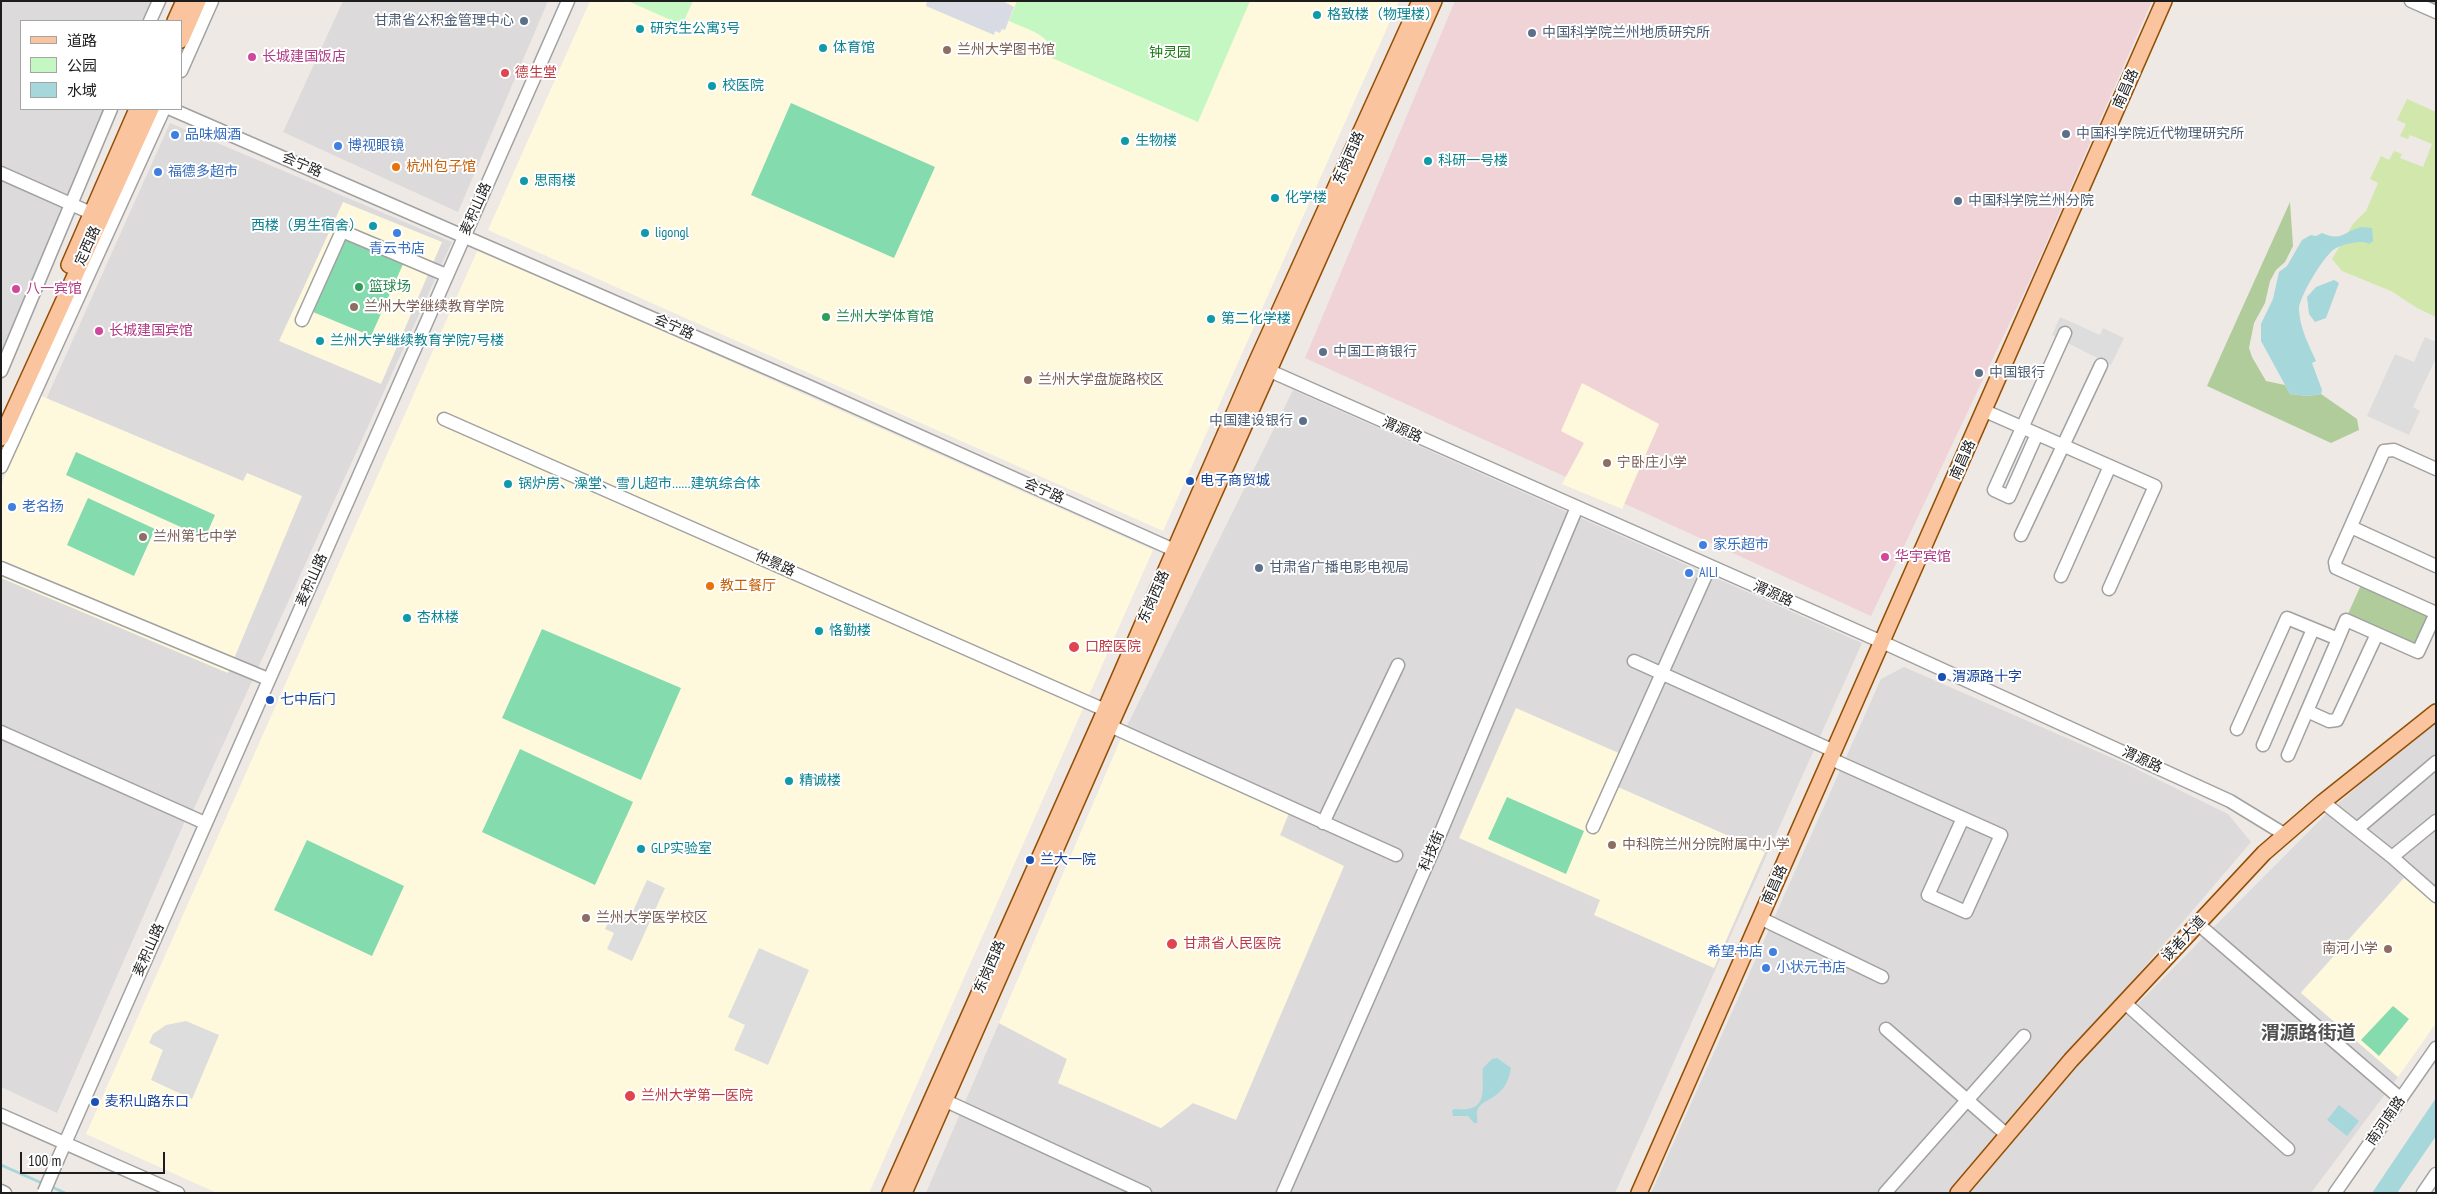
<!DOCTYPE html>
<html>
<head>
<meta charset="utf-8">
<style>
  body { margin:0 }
  #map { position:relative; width:2437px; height:1194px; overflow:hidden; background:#eee9e4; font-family:"PT Sans Narrow","Noto Sans SC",sans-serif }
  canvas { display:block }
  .frame { position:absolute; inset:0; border:2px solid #1d1d1d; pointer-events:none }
  .legend { position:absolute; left:20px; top:20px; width:162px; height:90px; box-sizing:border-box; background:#fff; border:1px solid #a5a5a5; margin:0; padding:6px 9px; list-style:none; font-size:15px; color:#1d1d1d }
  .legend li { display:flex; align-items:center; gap:10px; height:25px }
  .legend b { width:25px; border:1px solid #a5a5a5 }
  .scale { position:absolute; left:20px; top:1152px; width:145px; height:22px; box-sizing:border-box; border:2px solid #1d1d1d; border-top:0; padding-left:6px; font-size:15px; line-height:18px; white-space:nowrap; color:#1d1d1d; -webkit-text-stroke:4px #fff; paint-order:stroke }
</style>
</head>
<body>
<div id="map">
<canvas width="2437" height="1194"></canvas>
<div class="frame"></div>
<ul class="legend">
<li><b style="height:6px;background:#f9c49e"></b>道路</li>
<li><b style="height:14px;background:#c5f7c2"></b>公园</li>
<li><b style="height:14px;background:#a5d7db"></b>水域</li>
</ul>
<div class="scale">100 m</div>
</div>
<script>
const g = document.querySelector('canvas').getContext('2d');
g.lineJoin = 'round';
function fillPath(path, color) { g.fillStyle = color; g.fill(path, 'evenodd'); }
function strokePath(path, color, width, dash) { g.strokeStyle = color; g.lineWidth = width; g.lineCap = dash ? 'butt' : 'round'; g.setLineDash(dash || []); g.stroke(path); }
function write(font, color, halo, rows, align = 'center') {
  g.font = font + ' "PT Sans Narrow","Noto Sans SC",sans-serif'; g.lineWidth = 4; g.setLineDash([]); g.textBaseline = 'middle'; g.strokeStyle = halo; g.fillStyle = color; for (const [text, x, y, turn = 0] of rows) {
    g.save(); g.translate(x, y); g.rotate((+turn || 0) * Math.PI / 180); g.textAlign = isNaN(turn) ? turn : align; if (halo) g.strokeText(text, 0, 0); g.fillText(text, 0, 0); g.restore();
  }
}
const residential = new Path2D(`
  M 1,1 L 163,1 L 154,21 L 21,21 L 21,109 L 115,109 L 1,362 Z
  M 343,1 L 548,1 L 458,212 L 283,132 Z
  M 170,123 L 452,242 L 191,815 L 188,814 L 57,1113 L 1,1087 L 1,500 Z
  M 1293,390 L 1862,643 L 1615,1193 L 926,1193 L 999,1023 L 1067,1059 L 1058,1083 L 1161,1128 L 1193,1103 L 1236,1119 L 1264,1052 L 1280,835 L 1289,813 L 1122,736 Z
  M 1904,667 L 2126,764 L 2228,814 L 2251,842 L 1958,1185 L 2327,813 L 2436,719 L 2436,905 L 2404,878 L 2301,992 L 2398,1077 L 2311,1193 L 1651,1193 L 1881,679 Z`);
const commercial = new Path2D(`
  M 1455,1 L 2152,1 L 2030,280 L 1871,616 L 1305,358 Z`);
const education = new Path2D(`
  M 590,1 L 1399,1 L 1163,531 L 488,230 Z
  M 343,202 L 442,242 L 381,384 L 279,341 Z
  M 478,249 L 1153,550 L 869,1193 L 217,1193 L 86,1134 Z
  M 1582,383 L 1659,424 L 1622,509 L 1562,484 L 1584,443 L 1561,431 Z
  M 39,395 L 243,481 L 247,473 L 302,496 L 228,673 L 1,578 L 1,485 Z
  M 1516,708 L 1621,754 L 1609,783 L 1765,852 L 1714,968 L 1594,915 L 1600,900 L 1459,838 Z
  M 1122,736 L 1289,813 L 1280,835 L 1344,866 L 1236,1120 L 1193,1103 L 1161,1128 L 1058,1083 L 1067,1059 L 999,1023 Z
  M 2404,878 L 2436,905 L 2436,1023 L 2398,1077 L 2301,993 Z`);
const grass = new Path2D(`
  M 2407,99 L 2436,112 L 2436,317 L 2417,308 L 2391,291 L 2342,271 L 2332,259 L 2353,224 L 2366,211 L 2378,183 L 2370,179 L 2381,156 L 2389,160 L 2394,151 L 2402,154 L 2400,158 L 2423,167 L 2432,144 L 2410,135 L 2408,139 L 2400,136 L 2406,124 L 2397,120 Z`);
const forest = new Path2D(`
  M 2290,202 L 2293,246 L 2285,262 L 2276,270 L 2270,281 L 2265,303 L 2254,323 L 2249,348 L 2252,357 L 2266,381 L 2285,385 L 2290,394 L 2308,396 L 2321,394 L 2357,419 L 2359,430 L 2331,443 L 2207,386 Z
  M 2361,585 L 2429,614 L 2416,646 L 2347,616 Z`);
const park = new Path2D(`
  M 628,1 L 693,1 L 682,25 Z
  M 1017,1 L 1250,1 L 1198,122 L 1052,58 C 1055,35 1026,29 1009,21 Z`);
const pitch = new Path2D(`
  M 791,103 L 935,167 L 894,258 L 751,195 Z
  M 347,236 L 404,262 L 371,336 L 313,312 Z
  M 76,452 L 215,515 L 205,538 L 66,475 Z
  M 88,498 L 155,529 L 134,576 L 67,545 Z
  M 542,629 L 681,688 L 641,780 L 502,718 Z
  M 520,749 L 633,802 L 595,885 L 482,832 Z
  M 1507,797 L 1584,831 L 1566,874 L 1488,839 Z
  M 307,840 L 404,886 L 372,956 L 274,910 Z
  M 2393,1006 L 2409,1019 L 2379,1056 L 2361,1040 Z`);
const parking = new Path2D(`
  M 2060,317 L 2100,335 L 2103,328 L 2124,338 L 2111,365 L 2052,335 Z
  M 2425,337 L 2436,342 L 2436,358 L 2413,407 L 2420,411 L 2409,435 L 2367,416 L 2395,354 L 2414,362 Z
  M 647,880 L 665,888 L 632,961 L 607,949 L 614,933 L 605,929 L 614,911 L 630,918 Z
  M 759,948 L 809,970 L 768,1065 L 734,1050 L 745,1025 L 728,1017 Z
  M 186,1021 L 219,1035 L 192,1099 L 151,1080 L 163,1050 L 149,1043 L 153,1034 L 166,1025 Z`);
const plaza = new Path2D(`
  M 927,1 L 1003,1 L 1014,7 L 1005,30 L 1002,29 L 1000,33 L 995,31 L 994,35 L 926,6 Z`);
const water = new Path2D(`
  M 2362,227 L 2372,228 L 2373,241 L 2369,244 C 2362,239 2340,245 2333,250 C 2323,258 2298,298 2299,310 C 2300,329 2309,345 2316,361 L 2312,363 L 2322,390 L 2321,394 L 2308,396 L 2290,394 L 2261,341 L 2261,324 L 2273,299 L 2279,272 L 2287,266 L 2302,240 L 2311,235 L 2316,236 L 2322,233 C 2342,242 2344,231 2362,227 Z
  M 2334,280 L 2339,283 L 2326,318 L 2315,322 L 2309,314 L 2307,297 L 2316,287 Z
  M 1497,1058 L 1511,1068 C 1506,1101 1481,1097 1477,1111 C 1476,1115 1478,1119 1477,1123 L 1474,1123 L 1468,1116 L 1453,1116 L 1452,1111 L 1454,1109 C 1458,1109 1463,1110 1467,1109 C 1489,1107 1481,1082 1483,1068 L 1492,1059 Z
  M 2436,1098 L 2436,1136 L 2397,1193 L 2372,1193 Z
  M 2339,1105 L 2359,1121 L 2347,1136 L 2327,1120 Z`);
const stream = new Path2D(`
  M 1,1165 L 44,1184
  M 50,1186 L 65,1193`);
const majorTunnel = new Path2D(`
  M 2428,1 L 2436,5`);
const minor = new Path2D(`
  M 2411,1 L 2436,12
  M 150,21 L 159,1
  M 181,71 L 212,1
  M 171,109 L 808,386 L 1174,550
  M 1,173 L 91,213
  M 302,320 L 342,231 L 446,275
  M 1261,367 L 1882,642 L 2230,801 L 2284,834
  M 1,371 L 111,109
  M 1985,411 L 2155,486 L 2109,589
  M 444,419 L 1105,710
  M 2037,434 L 2009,497 L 1994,490 L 2065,333
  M 1,467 L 164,109
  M 2351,527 L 2436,566
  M 2021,535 L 2101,365
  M 1,568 L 268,679
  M 2061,576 L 2110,466
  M 1634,661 L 1834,751
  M 2307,711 L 2329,721 L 2337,720 L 2377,634
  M 1110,726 L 1396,855
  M 2237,729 L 2287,618 L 2338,639 L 2346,620 L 2418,652 L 2436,613 L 2336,568 L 2335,562 L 2384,451 L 2394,450 L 2436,469
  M 1,732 L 205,823
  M 2263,745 L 2313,629
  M 2288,755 L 2338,639
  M 1831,759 L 1945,810 L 2001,835 L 1966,912 L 1928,895 L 1963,818
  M 2323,802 L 2392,857 L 2436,896
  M 1323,823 L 1398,665
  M 1593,827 L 1710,566
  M 2357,829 L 2436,762
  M 2392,857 L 2436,821
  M 1760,918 L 1882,977
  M 2198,924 L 2401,1099
  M 2125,1003 L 2288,1149
  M 1886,1029 L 2007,1135
  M 946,1101 L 1145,1193
  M 1,1115 L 178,1193
  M 58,1159 L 568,1
  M 1,1191 L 5,1193
  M 1283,1193 L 1435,846 L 1577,507
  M 1885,1193 L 2024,1036
  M 2335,1193 L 2436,1048
  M 2423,1193 L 2436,1174`);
const major = new Path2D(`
  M 175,21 L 184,1
  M 181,40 L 198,1
  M 69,265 L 137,109
  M 1,438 L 151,109
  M 890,1193 L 1100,722 L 1255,365 L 1420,1
  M 904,1193 L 1110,726 L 1434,1
  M 1639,1193 L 2164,1
  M 1958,1193 L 2071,1060 L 2264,853 L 2323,802 L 2436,712`);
const minorBridge = new Path2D(`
  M 44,1192 L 58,1159`);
const markers = [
  [1317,15,5,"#0f9aa8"],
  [524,21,5,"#5c6f8a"],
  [640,29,5,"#0f9aa8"],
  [1532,33,5,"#5c6f8a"],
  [823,48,5,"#0f9aa8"],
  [947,50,5,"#8d6e63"],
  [252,57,5,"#d1479c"],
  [505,73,5,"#e0444e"],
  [712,86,5,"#0f9aa8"],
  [2066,134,5,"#5c6f8a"],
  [175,135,5,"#3f7fe0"],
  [1125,141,5,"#0f9aa8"],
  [338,146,5,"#3f7fe0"],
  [1428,161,5,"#0f9aa8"],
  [396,167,5,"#e8710a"],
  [158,172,5,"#3f7fe0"],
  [524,181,5,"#0f9aa8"],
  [1275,198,5,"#0f9aa8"],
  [1958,201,5,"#5c6f8a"],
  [373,226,5,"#0f9aa8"],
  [397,233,5,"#3f7fe0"],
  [645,233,5,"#0f9aa8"],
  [359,287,5,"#2e9e5b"],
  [16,289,5,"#d1479c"],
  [354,307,5,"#8d6e63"],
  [826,317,5,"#2e9e5b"],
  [1211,319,5,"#0f9aa8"],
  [99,331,5,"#d1479c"],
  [320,341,5,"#0f9aa8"],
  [1323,352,5,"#5c6f8a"],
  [1979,373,5,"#5c6f8a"],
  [1028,380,5,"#8d6e63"],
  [1303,421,5,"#5c6f8a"],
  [1607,463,5,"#8d6e63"],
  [1190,481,5,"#1a4fb4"],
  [508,484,5,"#0f9aa8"],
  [12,507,5,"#3f7fe0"],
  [143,537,5,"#8d6e63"],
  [1703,545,5,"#3f7fe0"],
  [1885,557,5,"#d1479c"],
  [1259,568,5,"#5c6f8a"],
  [1689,573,5,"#3f7fe0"],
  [710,586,5,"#e8710a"],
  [407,618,5,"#0f9aa8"],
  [819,631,5,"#0f9aa8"],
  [1074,647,6,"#e0444e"],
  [1942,677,5,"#1a4fb4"],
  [270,700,5,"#1a4fb4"],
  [789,781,5,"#0f9aa8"],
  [1612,845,5,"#8d6e63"],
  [641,849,5,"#0f9aa8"],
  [1030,860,5,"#1a4fb4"],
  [586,918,5,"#8d6e63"],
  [1172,944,6,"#e0444e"],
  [2388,949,5,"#8d6e63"],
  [1773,952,5,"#3f7fe0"],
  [1766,968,5,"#3f7fe0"],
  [630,1096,6,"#e0444e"],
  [95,1102,5,"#1a4fb4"]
];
const cultureNames = [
  ["格致楼（物理楼）",1327,15],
  ["研究生公寓3号",650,29],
  ["体育馆",833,48],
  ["校医院",722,86],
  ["生物楼",1135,141],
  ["科研一号楼",1438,161],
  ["思雨楼",534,181],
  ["化学楼",1285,198],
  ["西楼（男生宿舍）",363,226,"right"],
  ["ligongl",655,233],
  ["第二化学楼",1221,319],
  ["兰州大学继续教育学院7号楼",330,341],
  ["锅炉房、澡堂、雪儿超市……建筑综合体",518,484],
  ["杏林楼",417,618],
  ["恪勤楼",829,631],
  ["精诚楼",799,781],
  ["GLP实验室",651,849]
];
const serviceNames = [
  ["甘肃省公积金管理中心",514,21,"right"],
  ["中国科学院兰州地质研究所",1542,33],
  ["中国科学院近代物理研究所",2076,134],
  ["中国科学院兰州分院",1968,201],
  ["中国工商银行",1333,352],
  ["中国银行",1989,373],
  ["中国建设银行",1293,421,"right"],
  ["甘肃省广播电影电视局",1269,568]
];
const educationNames = [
  ["兰州大学图书馆",957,50],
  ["兰州大学继续教育学院",364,307],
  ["兰州大学盘旋路校区",1038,380],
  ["宁卧庄小学",1617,463],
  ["兰州第七中学",153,537],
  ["中科院兰州分院附属中小学",1622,845],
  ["兰州大学医学校区",596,918],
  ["南河小学",2378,949,"right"]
];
const parkNames = [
  ["钟灵园",1170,53]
];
const hotelNames = [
  ["长城建国饭店",262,57],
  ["八一宾馆",26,289],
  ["长城建国宾馆",109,331],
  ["华宇宾馆",1895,557]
];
const healthNames = [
  ["德生堂",515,73],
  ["口腔医院",1085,647],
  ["甘肃省人民医院",1183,944],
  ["兰州大学第一医院",641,1096]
];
const streetNames = [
  ["南昌路",2126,89,-66],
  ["东岗西路",1349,158,-66],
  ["会宁路",302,165,23],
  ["麦积山路",476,209,-66],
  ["定西路",88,246,-66],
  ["会宁路",674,327,24],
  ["渭源路",1402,430,24],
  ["南昌路",1963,460,-66],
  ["会宁路",1044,491,24],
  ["仲景路",775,564,24],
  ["麦积山路",312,580,-66],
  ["渭源路",1773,594,24],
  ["东岗西路",1154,597,-66],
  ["渭源路",2142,760,25],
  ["科技街",1432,851,-67],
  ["南昌路",1775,885,-66],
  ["读者大道",2184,939,-47],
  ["麦积山路",149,950,-66],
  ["东岗西路",990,967,-66],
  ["南河南路",2386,1121,-55]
];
const shopNames = [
  ["品味烟酒",185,135],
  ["博视眼镜",348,146],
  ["福德多超市",168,172],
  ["青云书店",397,249,"center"],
  ["老名扬",22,507],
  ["家乐超市",1713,545],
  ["AILI",1699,573],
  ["希望书店",1763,952,"right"],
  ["小状元书店",1776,968]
];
const foodNames = [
  ["杭州包子馆",406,167],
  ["教工餐厅",720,586]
];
const leisureNames = [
  ["篮球场",369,287],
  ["兰州大学体育馆",836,317]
];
const transitNames = [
  ["电子商贸城",1200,481],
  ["渭源路十字",1952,677],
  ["七中后门",280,700],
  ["兰大一院",1040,860],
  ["麦积山路东口",105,1102]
];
const districtNames = [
  ["渭源路街道",2308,1034]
];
fillPath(residential, '#dcdadb');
fillPath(commercial, '#efd3d6');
fillPath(education, '#fef9dd');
fillPath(grass, '#d1e7ab');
fillPath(forest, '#b0cc9a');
fillPath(park, '#c5f7c2');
fillPath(pitch, '#84dbad');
fillPath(parking, '#ddd');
fillPath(plaza, '#d8dae4');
fillPath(water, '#a5d7db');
strokePath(stream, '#a5d7db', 3);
strokePath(majorTunnel, '#c4c0bc', 15, [15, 8]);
strokePath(minor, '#a1a1a1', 15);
strokePath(major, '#924f05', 18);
strokePath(minor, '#fff', 12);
strokePath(major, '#f9c49e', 15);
strokePath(minorBridge, '#a1a1a1', 15, []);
strokePath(minorBridge, '#fff', 12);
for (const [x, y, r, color] of markers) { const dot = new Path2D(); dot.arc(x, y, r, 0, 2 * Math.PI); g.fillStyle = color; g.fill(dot); strokePath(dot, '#fff', 2); }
write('14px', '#0d838f', '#fff', cultureNames, 'left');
write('14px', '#4e5e75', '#fff', serviceNames, 'left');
write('14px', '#785e54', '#fff', educationNames, 'left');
write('14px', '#16780f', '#fff', parkNames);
write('14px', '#b23c85', '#fff', hotelNames, 'left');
write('14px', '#be3a42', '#fff', healthNames, 'left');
write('14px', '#1d1d1d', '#fff', streetNames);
write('14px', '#366cbe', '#fff', shopNames, 'left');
write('14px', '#c56008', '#fff', foodNames, 'left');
write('14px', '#27864d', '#fff', leisureNames, 'left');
write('14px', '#164399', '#fff', transitNames, 'left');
write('bold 19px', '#505050', '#fff', districtNames);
</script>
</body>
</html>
